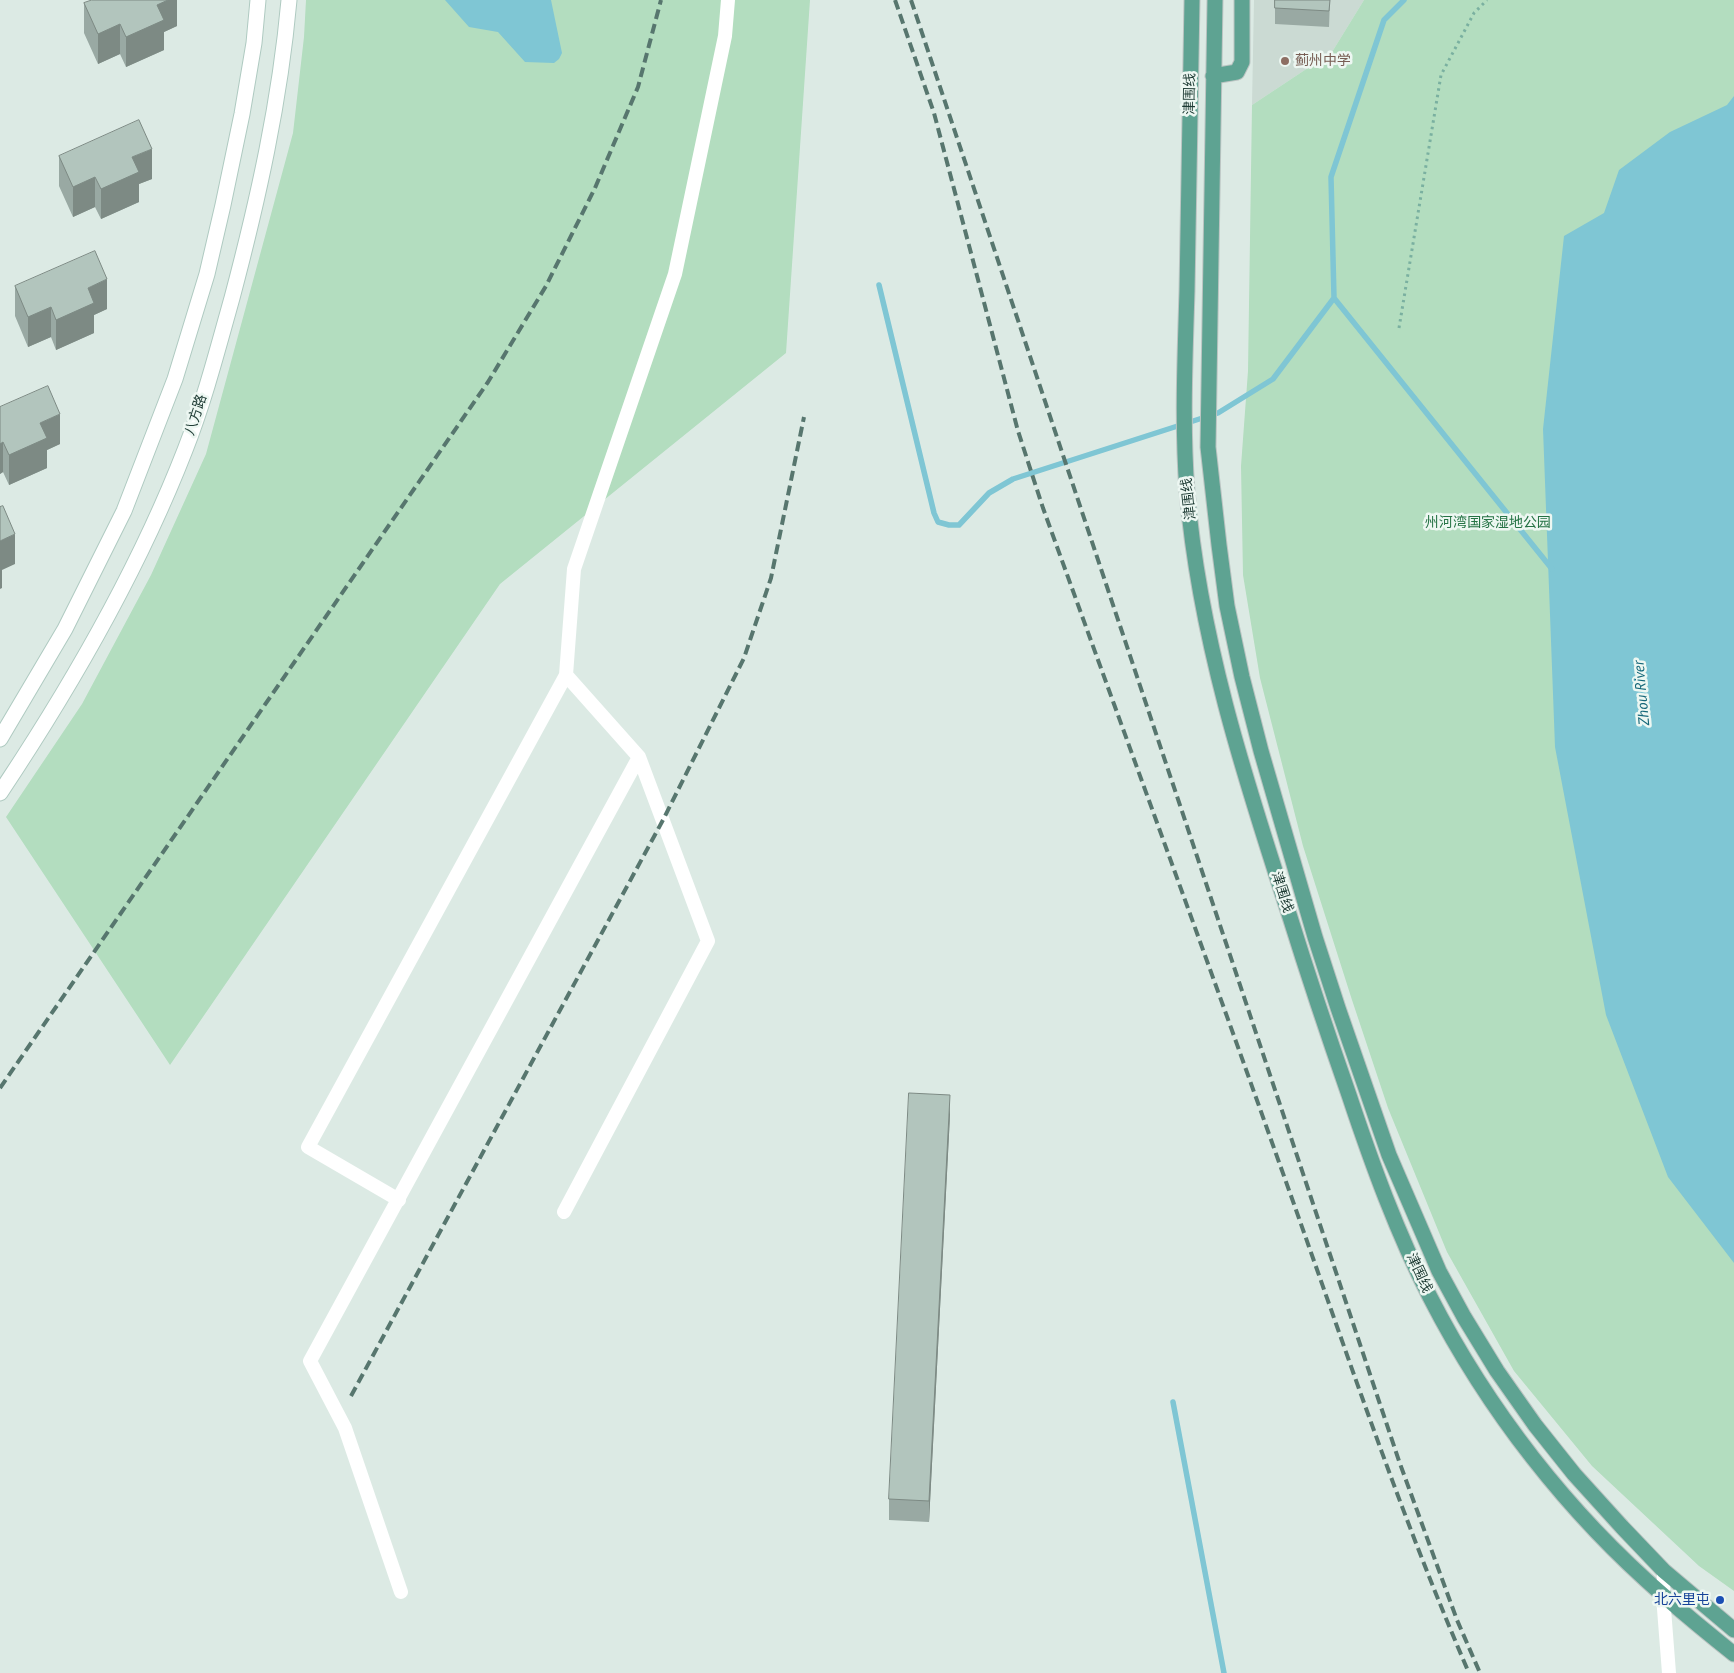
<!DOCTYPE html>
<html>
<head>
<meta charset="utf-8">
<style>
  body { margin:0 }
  canvas { display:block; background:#dceae4 }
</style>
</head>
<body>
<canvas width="1734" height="1673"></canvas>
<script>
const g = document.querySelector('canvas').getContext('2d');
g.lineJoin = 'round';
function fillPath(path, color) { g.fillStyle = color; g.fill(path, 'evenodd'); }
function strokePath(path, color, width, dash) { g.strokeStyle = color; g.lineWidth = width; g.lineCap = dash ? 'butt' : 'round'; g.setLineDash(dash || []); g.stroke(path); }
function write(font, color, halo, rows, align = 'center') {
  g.font = font + ' "PT Sans","Noto Sans SC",sans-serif'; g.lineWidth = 5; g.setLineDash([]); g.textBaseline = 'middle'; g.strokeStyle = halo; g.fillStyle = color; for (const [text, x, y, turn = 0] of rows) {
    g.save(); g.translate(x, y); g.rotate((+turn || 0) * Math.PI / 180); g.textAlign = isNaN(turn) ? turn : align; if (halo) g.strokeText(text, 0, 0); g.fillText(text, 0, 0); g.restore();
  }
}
const built = new Path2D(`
  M 1254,0 L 1364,0 L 1332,52 L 1252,105 Z`);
const green = new Path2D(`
  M 306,0 L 810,0 L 786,353 L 500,584 L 170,1065 L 6,817 L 82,704 L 151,575 L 206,454 L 293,133 L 304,37 Z
  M 1364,0 L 1734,0 L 1734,1591 L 1699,1566 L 1592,1466 L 1514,1371 L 1447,1252 L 1388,1108 L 1352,1000 L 1303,846 L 1260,678 L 1243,575 L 1241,466 L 1248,371 L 1252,105 L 1332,52 Z`);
const water = new Path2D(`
  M 445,0 L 551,0 L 562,53 L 559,59 L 554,63 L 525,62 L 498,32 L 469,27 Z
  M 1734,96 L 1734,1263 L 1668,1177 L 1606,1015 L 1555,747 L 1543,429 L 1564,236 L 1604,213 L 1619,170 L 1670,132 L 1727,105 Z`);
const stream = new Path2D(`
  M 1404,0 L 1384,20 L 1331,177 L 1334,298 L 1552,569
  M 879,285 L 934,513 L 938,522 L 949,525 L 959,525 L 989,493 L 1013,479 L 1218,413 L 1273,379 L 1334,298
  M 1173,1402 L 1224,1673`);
const path = new Path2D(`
  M 1399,328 L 1441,75 L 1474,13 L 1487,0`);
const minor = new Path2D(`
  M 399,1200 L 308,1147 L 566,675 L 574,569 L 675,274 L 725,36 L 728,0
  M 564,1212 L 708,941 L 639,757 L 566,675
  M 1664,1571 L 1663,1596 L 1669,1673
  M 401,1592 L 345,1428 L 310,1361 L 639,757`);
const secondary = new Path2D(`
  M 0,739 L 65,629 L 124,511 L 175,379 L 207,274 L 223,205 L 242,114 L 254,43 L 258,0
  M 0,793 C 72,685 138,571 185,450 C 204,402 218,348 232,298 C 258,200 280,101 289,0`);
const primary = new Path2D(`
  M 1192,0 C 1190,97 1188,194 1187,291 C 1185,357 1182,425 1187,491 C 1199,636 1244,776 1289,914 C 1308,975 1328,1035 1349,1095 C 1372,1164 1397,1233 1430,1297 C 1488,1410 1568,1513 1664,1596 C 1687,1616 1710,1635 1734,1654
  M 1215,0 L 1208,447 L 1219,545 L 1227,606 L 1242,677 L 1261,751 L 1315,937 L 1338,1008 L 1389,1155 L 1439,1271 L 1464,1317 L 1497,1371 L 1535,1425 L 1574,1474 L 1622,1527 L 1664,1571 L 1734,1630
  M 1213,76 L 1237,72 L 1242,62 L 1242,0`);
const rail = new Path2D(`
  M 895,0 L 934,113 L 1018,431 L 1043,508 C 1122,727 1202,945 1280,1165 C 1341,1335 1397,1507 1469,1673
  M 911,0 L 1399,1461 L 1457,1620 L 1480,1673
  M 0,1088 L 488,382 L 546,286 L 595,188 L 638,87 L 661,0
  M 351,1396 L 663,820 L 744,658 L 771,578 L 804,417`);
const wall = new Path2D(`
  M 177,0 L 177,26 L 164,32 L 164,50 L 126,67 L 120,54 L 98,64 L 84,33 L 84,3 Z
  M 1275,0 L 1330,0 L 1329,27 L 1275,24 Z
  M 59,156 L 152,179 L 139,184 L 139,202 L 101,219 L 95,207 L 73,217 L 59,186 Z
  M 15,286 L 107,309 L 94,315 L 94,333 L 56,350 L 51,337 L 28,347 L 15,316 Z
  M 0,407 L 60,444 L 47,450 L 47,468 L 9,485 L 3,472 L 0,474 Z
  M 950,1115 L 929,1522 L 889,1520 L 889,1499 Z`);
const shadedWall = new Path2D(`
  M 168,0 L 177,0 L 177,26 L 164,32 L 164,50 L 126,67 L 126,37 L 157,5 Z
  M 120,24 L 120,54 L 98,64 L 98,34 Z
  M 152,149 L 152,179 L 139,184 L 139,202 L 101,219 L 101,189 L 132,157 Z
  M 95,177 L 95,207 L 73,217 L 73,187 Z
  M 107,279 L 107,309 L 94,315 L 94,333 L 56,350 L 56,320 L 88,288 Z
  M 51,307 L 51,337 L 28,347 L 28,317 Z
  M 60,414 L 60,444 L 47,450 L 47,468 L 9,485 L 9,455 L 40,423 Z
  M 3,442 L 3,472 L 0,474 L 0,444 Z
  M 15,534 L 15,564 L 2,570 L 2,588 L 0,589 L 0,541 Z
  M 950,1095 L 950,1115 L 929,1522 L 929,1501 Z`);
const building = new Path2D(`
  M 92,0 L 168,0 L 157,5 L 164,20 L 126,37 L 120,24 L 98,34 L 84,3 Z
  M 1275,0 L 1330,0 L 1329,11 L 1275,8 Z
  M 139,120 L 152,149 L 132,157 L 139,172 L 101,189 L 95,177 L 73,187 L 59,156 Z
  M 95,251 L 107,279 L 88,288 L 94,303 L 56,320 L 51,307 L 28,317 L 15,286 Z
  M 48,386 L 60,414 L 40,423 L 47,438 L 9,455 L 3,442 L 0,444 L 0,407 Z
  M 3,506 L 15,534 L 0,541 L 0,507 Z
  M 909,1093 L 950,1095 L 929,1501 L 889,1499 Z`);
const markers = [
  [1285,61,5,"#8d6e63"],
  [1720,1600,5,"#1a4fb4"]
];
const educationNames = [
  ["蓟州中学",1295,61]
];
const streetNames = [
  ["津围线",1190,94,-89],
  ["八方路",196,415,-72],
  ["津围线",1189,499,-96],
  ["津围线",1282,892,72],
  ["津围线",1419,1273,65]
];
const parkNames = [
  ["州河湾国家湿地公园",1488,523]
];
const transitNames = [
  ["北六里屯",1710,1600]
];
const waterNames = [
  ["Zhou River",1642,693,-95]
];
fillPath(built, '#cbdad3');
fillPath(green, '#b3ddbf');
fillPath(water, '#7fc6d4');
strokePath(stream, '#7fc6d4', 5.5);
strokePath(secondary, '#afcac1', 17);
strokePath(primary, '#bbc4c2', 17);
strokePath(path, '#7ab0a0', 3, [2.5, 4]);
strokePath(minor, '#fff', 14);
strokePath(secondary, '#fff', 15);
strokePath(primary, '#5ea392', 15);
strokePath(rail, '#57766e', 4, [10, 5]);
fillPath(wall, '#99a9a3');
fillPath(shadedWall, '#7d8a84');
fillPath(building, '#b2c5bd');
strokePath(building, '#7d8a84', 1);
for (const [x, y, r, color] of markers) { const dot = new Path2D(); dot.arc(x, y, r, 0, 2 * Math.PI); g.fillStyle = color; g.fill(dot); strokePath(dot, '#edf7f2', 2); }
write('14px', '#785e54', '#edf7f2', educationNames, 'left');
write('14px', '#1d3a33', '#edf7f2', streetNames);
write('14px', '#257345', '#edf7f2', parkNames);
write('14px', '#164399', '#edf7f2', transitNames, 'right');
write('italic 15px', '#156779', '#edf7f2', waterNames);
</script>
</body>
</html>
